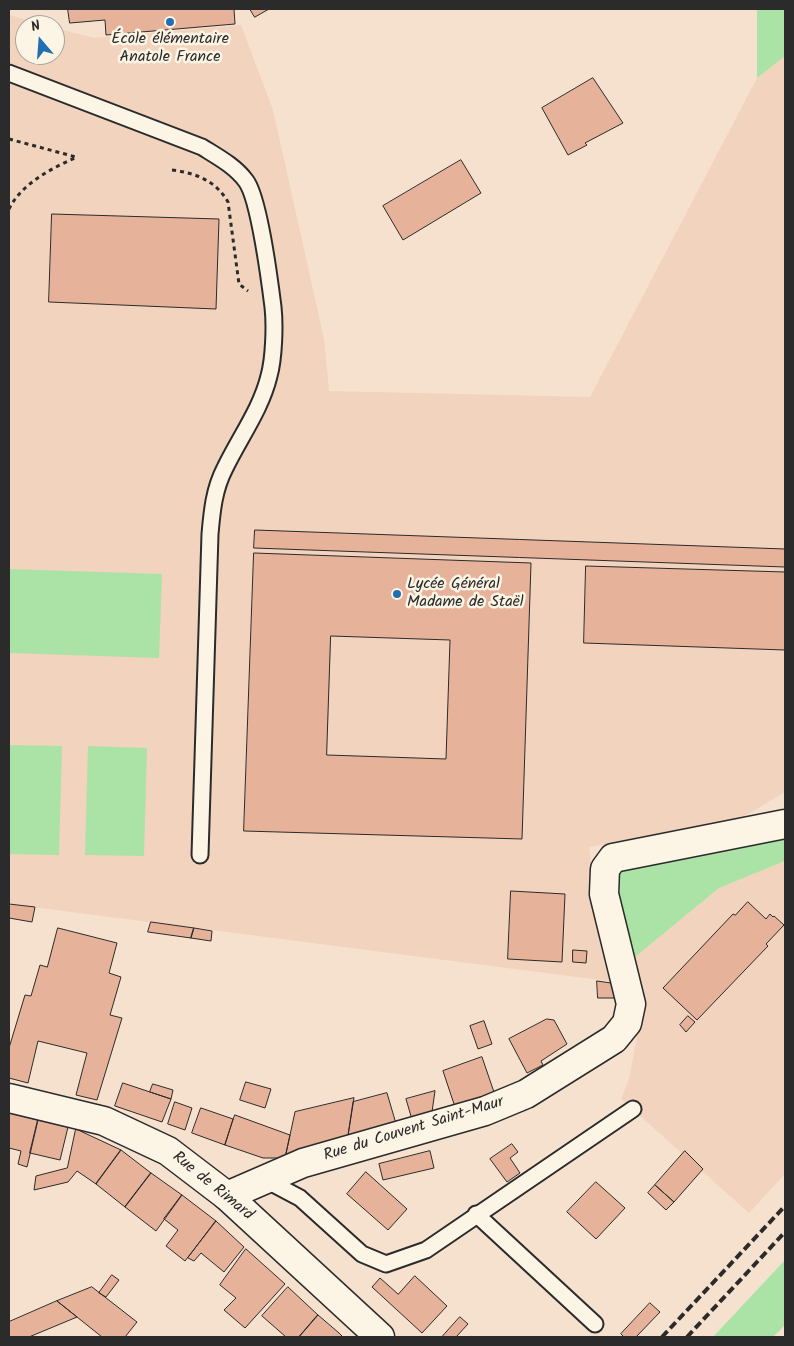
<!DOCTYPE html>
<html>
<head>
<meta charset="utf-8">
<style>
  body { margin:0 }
  #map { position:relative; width:794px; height:1346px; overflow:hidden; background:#f6e1ce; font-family:Kalam,sans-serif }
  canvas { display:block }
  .frame { position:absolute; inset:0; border:10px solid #2b2b2b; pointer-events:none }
  .north { position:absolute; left:15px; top:15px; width:50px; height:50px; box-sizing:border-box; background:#fcf5e5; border:1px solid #a8a49b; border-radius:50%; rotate:342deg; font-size:14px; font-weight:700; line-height:20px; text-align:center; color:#2b2b2b }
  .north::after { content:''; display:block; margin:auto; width:18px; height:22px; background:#1f6fb2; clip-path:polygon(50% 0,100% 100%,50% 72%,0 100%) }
</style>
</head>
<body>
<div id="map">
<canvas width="794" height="1346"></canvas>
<div class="frame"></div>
<div class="north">N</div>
</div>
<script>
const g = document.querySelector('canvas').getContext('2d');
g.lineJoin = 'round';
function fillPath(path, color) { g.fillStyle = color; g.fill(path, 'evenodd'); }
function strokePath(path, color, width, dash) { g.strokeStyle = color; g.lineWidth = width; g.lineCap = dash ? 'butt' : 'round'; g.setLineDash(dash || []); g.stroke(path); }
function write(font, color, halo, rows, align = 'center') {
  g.font = font + ' Kalam,sans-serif'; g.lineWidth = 5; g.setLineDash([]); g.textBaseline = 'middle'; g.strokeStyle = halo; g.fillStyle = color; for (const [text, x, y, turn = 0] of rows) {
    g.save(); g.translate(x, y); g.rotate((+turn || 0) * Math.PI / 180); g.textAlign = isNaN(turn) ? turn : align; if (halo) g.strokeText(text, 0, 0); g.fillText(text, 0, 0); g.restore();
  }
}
const built = new Path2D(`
  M 9,15 L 45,25 L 25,25 L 25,55 L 55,55 L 55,28 L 94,38 L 241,25 L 273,110 L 324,339 L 329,391 L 590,397 L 757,78 L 785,56 L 785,792 L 738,820 L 589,847 L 595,896 L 616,982 L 9,904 Z
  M 785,861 L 785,1174 L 749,1213 L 621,1099 L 629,1079 L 640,1020 L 629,962 L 719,888 Z`);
const green = new Path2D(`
  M 757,9 L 785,9 L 785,56 L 757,78 Z
  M 9,569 L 162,574 L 159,658 L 9,653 Z
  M 9,745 L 62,746 L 59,855 L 9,854 Z
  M 88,746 L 147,748 L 144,856 L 85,855 Z
  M 785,830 L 785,861 L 719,888 L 629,962 L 616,894 L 622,863 Z
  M 785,1260 L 785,1325 L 773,1337 L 713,1337 Z`);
const building = new Path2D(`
  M 68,9 L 234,9 L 235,24 L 106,35 L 105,20 L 70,23 Z
  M 250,9 L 269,9 L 255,17 Z
  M 593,78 L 623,123 L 585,143 L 587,145 L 568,155 L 542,108 Z
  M 461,160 L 481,193 L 403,240 L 383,206 Z
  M 52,214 L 219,219 L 216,309 L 49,302 Z
  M 255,530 L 785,549 L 785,567 L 254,548 Z
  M 254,553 L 531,563 L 522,839 L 244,831 ZM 331,636 L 450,640 L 446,759 L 327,755 Z
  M 586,566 L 785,572 L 785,650 L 584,643 Z
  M 511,891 L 565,894 L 562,962 L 508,959 Z
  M 748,902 L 766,919 L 770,914 L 773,917 L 774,916 L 784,925 L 766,944 L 768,946 L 697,1020 L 663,988 L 733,914 L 735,915 Z
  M 9,904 L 35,907 L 32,922 L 9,918 Z
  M 151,922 L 194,928 L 191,938 L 148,932 Z
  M 58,928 L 117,943 L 109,973 L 121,977 L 110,1015 L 122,1018 L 97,1100 L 76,1095 L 87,1053 L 38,1041 L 28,1083 L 9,1078 L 9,1048 L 25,995 L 31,996 L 40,965 L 47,967 Z
  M 194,928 L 212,931 L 211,941 L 191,938 Z
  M 573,950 L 587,951 L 586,963 L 573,962 Z
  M 597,981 L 618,984 L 619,998 L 598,998 Z
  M 688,1016 L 695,1022 L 686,1032 L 680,1025 Z
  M 547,1019 L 554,1020 L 567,1044 L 541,1061 L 543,1065 L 527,1073 L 509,1039 Z
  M 484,1021 L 492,1044 L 478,1049 L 470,1026 Z
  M 482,1057 L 496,1098 L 456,1110 L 443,1071 Z
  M 246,1082 L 271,1089 L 265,1108 L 240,1100 Z
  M 123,1083 L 171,1099 L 162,1122 L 115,1106 Z
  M 153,1084 L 173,1090 L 171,1099 L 150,1092 Z
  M 435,1091 L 431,1119 L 413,1123 L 406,1099 Z
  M 387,1093 L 397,1127 L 347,1142 L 353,1102 Z
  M 354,1098 L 347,1142 L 285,1158 L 295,1112 Z
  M 175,1102 L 192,1108 L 185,1130 L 168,1124 Z
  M 201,1108 L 233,1119 L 225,1145 L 192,1133 Z
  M 9,1113 L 38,1120 L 27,1167 L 18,1164 L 21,1151 L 9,1148 Z
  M 235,1115 L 290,1135 L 285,1158 L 263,1158 L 225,1145 Z
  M 38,1120 L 68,1127 L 60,1160 L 30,1153 Z
  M 76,1129 L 121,1150 L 96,1184 L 77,1171 L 68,1182 L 34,1190 L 36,1176 L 67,1168 Z
  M 512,1144 L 518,1152 L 510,1158 L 520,1173 L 507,1182 L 490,1159 Z
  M 121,1150 L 151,1173 L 125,1207 L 96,1184 Z
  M 430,1151 L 434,1168 L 383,1180 L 379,1164 Z
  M 685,1151 L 703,1169 L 674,1202 L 655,1185 Z
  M 366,1172 L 407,1209 L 388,1230 L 347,1194 Z
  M 151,1173 L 182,1195 L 156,1231 L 125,1207 Z
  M 596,1182 L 625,1208 L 596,1239 L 567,1212 Z
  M 655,1185 L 674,1202 L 666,1210 L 648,1193 Z
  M 182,1195 L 216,1221 L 185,1261 L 166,1246 L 178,1230 L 164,1219 Z
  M 216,1221 L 244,1247 L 224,1272 L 201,1253 L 194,1261 L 188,1258 Z
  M 246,1249 L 285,1284 L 245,1328 L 224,1310 L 236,1298 L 220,1285 Z
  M 112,1275 L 119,1280 L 106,1297 L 99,1293 Z
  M 415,1276 L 447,1306 L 422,1333 L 372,1287 L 380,1278 L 398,1294 Z
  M 92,1287 L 137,1322 L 125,1337 L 102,1337 L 57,1301 Z
  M 288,1287 L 318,1315 L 299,1337 L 286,1337 L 262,1316 Z
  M 57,1301 L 77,1317 L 29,1337 L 9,1337 L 9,1322 Z
  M 650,1303 L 660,1312 L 636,1337 L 624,1337 L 621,1334 Z
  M 318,1315 L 339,1333 L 343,1337 L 299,1337 Z
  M 460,1317 L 468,1324 L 456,1337 L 442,1337 Z`);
const path = new Path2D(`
  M 9,139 L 76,157
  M 172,170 C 196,173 216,181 228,202 L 239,284 L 248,291
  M 9,209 C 21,184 52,168 77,157`);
const lane = new Path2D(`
  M 9,73 L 202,147 C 218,157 235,166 246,181 C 259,198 270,283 273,307 C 275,325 274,358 269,376 C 261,409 240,437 225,468 C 214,489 212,511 210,534 L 200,855
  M 266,1180 L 300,1198 L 362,1254 L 386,1264 L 426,1250 L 633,1109
  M 476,1214 L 595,1324`);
const street = new Path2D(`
  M 227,1196 L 303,1163 L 485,1111 L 526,1094 L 614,1039 L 627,1023 L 631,1004 L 604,894 L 605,869 L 613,858 L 785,824`);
const secondary = new Path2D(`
  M 9,1098 L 104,1121 L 168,1151 L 227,1196 L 380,1337`);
const rail = new Path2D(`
  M 662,1337 L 785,1206
  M 687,1337 L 785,1232`);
const markers = [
  [170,22,5,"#1f6fb2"],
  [397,594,5,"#1f6fb2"]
];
const poiNames = [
  ["École élémentaire",170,40],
  ["Anatole France",170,58],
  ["Lycée Général",407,585,"left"],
  ["Madame de Staël",407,603,"left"]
];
const streetNames = [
  ["Rue du Couvent Saint-Maur",414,1130,-17],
  ["Rue de Rimard",212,1187,39]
];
fillPath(built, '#f2d3be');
fillPath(green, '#abe2a6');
fillPath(building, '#e7b29a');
strokePath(building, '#2b2b2b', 1);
strokePath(lane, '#2b2b2b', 19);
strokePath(street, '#2b2b2b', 31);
strokePath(secondary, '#2b2b2b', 31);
strokePath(path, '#2b2b2b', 3, [4, 4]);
strokePath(lane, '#fcf5e5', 15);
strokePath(street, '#fcf5e5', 28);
strokePath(secondary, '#fcf5e5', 28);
strokePath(rail, '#2b2b2b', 4, [8, 4]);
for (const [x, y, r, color] of markers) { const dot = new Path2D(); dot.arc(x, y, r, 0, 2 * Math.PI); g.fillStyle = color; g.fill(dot); strokePath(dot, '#fcf5e5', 2); }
write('16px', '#2b2b2b', '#fcf5e5', poiNames);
write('16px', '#2b2b2b', '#fcf5e5', streetNames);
</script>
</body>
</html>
